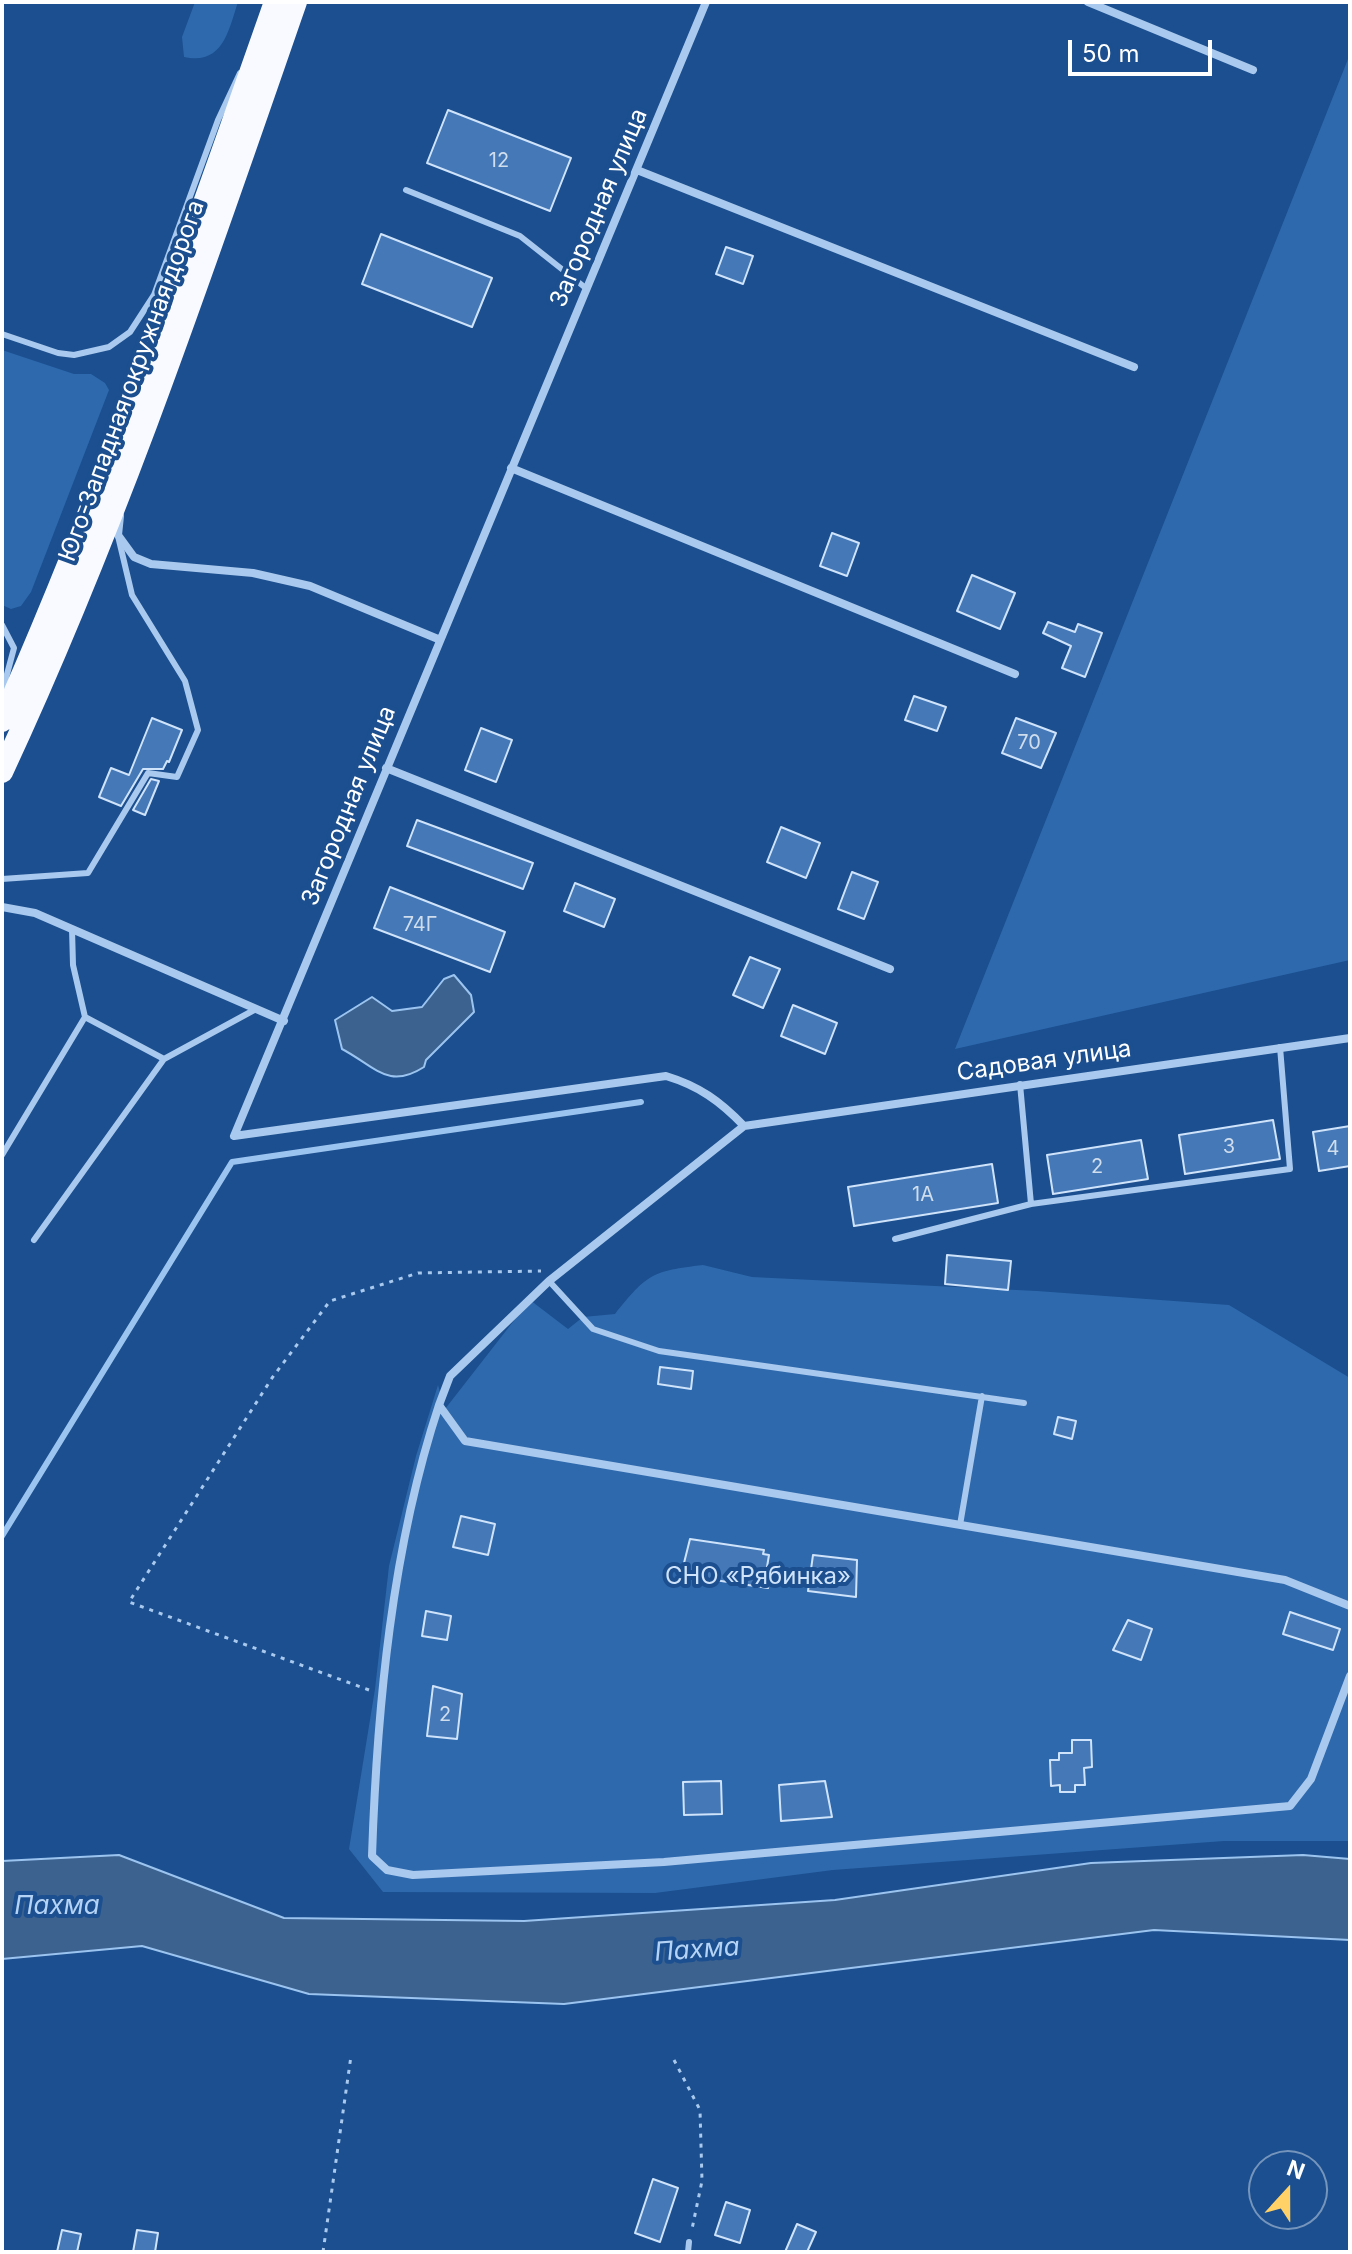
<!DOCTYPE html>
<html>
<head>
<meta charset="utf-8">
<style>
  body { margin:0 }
  #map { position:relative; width:1352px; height:2254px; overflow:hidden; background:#1b4f8f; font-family:Inter,sans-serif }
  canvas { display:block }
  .frame { position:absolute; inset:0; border:4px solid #fff; pointer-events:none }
  .north { position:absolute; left:1248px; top:2150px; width:80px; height:80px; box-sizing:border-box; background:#1b4f8f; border:2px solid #7695bc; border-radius:50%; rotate:21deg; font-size:22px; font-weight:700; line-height:32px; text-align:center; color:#fff }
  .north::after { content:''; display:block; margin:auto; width:28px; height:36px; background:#ffd166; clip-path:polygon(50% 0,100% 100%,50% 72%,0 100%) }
  .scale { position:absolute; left:1068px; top:40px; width:144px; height:36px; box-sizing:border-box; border:4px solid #fff; border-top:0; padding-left:10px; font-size:24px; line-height:28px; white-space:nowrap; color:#fff; -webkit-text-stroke:6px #1b4f8f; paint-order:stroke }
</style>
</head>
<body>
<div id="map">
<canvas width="1352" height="2254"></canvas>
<div class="frame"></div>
<div class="north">N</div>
<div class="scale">50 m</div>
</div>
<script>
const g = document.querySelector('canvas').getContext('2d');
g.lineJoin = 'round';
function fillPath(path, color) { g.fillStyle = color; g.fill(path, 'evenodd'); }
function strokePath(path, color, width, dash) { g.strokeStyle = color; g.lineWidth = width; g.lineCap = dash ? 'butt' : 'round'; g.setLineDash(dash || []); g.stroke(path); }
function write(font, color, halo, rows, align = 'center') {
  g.font = font + ' Inter,sans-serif'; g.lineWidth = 8; g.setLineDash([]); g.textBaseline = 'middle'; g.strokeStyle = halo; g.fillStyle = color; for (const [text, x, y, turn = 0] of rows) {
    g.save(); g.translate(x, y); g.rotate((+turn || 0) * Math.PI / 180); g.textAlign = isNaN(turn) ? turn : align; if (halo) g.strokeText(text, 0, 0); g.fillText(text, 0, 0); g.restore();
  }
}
const green = new Path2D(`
  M 195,2 L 238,2 C 228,32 223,65 184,57 L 182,37 Z
  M 1350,54 L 1350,960 L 955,1049 Z
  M 2,350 L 74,374 L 91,374 L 105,383 L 109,390 L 31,592 L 21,606 L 11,609 L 2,605 Z
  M 703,1265 L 752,1277 L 1037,1291 L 1229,1305 L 1350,1378 L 1350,1841 L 1224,1841 L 833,1870 L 655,1893 L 383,1892 L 349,1849 L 375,1689 L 389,1566 L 416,1456 L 438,1385 L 445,1409 L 530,1300 L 568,1329 L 583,1317 L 615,1314 C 647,1274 652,1271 703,1265 Z`);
const water = new Path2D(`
  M 454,975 L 471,995 L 474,1012 L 426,1060 L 424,1067 C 388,1090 376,1067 342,1049 L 335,1020 L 372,997 L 392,1011 L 422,1007 L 444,979 Z
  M 119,1855 L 284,1918 L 524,1921 L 835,1900 L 1091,1863 L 1303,1855 L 1350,1859 L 1350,1940 L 1154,1930 L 564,2004 L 309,1994 L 142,1946 L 2,1959 L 2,1861 Z`);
const stream = new Path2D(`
  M 2,1536 L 232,1162 L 641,1102`);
const building = new Path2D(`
  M 448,110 L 571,158 L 550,211 L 427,163 Z
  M 381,234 L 492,278 L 472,327 L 362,284 Z
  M 726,247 L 753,256 L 743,284 L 716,274 Z
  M 832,533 L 859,543 L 847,576 L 820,566 Z
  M 972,575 L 1015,593 L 1000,629 L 957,611 Z
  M 1048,622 L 1075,632 L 1078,624 L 1102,633 L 1085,677 L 1062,668 L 1071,646 L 1043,633 Z
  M 914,696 L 946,707 L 937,731 L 905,720 Z
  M 152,718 L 182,730 L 169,762 L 167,761 L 163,769 L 143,769 L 121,806 L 99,797 L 111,768 L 129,775 Z
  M 1016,718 L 1056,733 L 1041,768 L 1002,753 Z
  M 481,728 L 512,740 L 496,782 L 465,770 Z
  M 151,779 L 159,781 L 145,815 L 133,810 Z
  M 417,820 L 533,863 L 523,889 L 407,846 Z
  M 781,827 L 820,843 L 806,878 L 767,862 Z
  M 852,872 L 878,882 L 864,919 L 838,909 Z
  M 575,883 L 615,899 L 604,927 L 564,911 Z
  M 390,887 L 505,932 L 490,972 L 374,928 Z
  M 750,957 L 780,969 L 763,1008 L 733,995 Z
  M 793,1005 L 837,1023 L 825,1054 L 781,1036 Z
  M 1273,1120 L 1280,1159 L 1185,1174 L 1179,1135 Z
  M 1350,1126 L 1350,1166 L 1319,1171 L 1313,1132 Z
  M 1141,1140 L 1148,1179 L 1053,1194 L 1047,1155 Z
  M 992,1164 L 998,1203 L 854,1226 L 848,1187 Z
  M 947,1255 L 1011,1261 L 1008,1290 L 945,1284 Z
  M 660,1367 L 693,1371 L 691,1389 L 658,1384 Z
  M 1058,1417 L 1076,1421 L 1072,1439 L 1054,1434 Z
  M 461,1516 L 495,1524 L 488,1555 L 453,1547 Z
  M 690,1539 L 764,1550 L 763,1554 L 769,1555 L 767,1567 L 771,1568 L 768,1588 L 681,1575 Z
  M 813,1555 L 857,1560 L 856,1597 L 808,1591 Z
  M 426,1611 L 451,1616 L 447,1640 L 422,1636 Z
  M 1290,1612 L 1340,1629 L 1333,1650 L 1283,1634 Z
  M 1128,1620 L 1152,1629 L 1141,1660 L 1113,1650 Z
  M 433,1686 L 462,1694 L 457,1739 L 427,1736 Z
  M 1072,1740 L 1091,1740 L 1092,1767 L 1084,1768 L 1085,1785 L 1075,1785 L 1075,1792 L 1060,1792 L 1060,1785 L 1051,1786 L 1050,1760 L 1059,1760 L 1059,1753 L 1072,1753 Z
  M 721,1781 L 722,1814 L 684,1815 L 683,1782 Z
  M 825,1781 L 832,1817 L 781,1821 L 779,1785 Z
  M 653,2179 L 678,2188 L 660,2242 L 635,2233 Z
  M 726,2202 L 750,2210 L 740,2243 L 715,2235 Z
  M 797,2224 L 816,2232 L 807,2252 L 785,2252 Z
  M 62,2230 L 81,2234 L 77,2252 L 57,2252 Z
  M 137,2230 L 158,2233 L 155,2252 L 133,2252 Z`);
const path = new Path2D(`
  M 369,1690 L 129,1602 L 272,1378 L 330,1301 L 418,1273 L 541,1271
  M 674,2060 L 700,2110 L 702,2181 L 692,2229
  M 323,2252 L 351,2056`);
const service = new Path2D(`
  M 406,190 L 520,236 L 587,289
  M 2,334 L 58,353 L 74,355 L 109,347 L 130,332 L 154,295 L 218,120 L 240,73
  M 2,625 L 14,648 L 2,693
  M 2,879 L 88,873 L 148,773 L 177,777 L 198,730 L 185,681 L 132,595 L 118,536
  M 72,929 L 73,965 L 85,1017 L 164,1059 L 256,1009
  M 1020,1084 L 1031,1204 L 1290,1169 L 1280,1047
  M 2,1155 L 85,1017
  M 895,1239 L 1031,1204
  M 34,1240 L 164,1059
  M 549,1281 L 593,1329 L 659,1351 L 1024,1403
  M 960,1525 L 982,1396
  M 688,2252 L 689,2242`);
const minor = new Path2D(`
  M 706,2 L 234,1136 L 666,1076 C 699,1086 720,1101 744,1126
  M 1088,2 L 1253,70
  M 637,170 L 1134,367
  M 511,468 L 1015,674
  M 120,516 L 118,535 L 134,557 L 151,564 L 253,573 L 310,586 L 438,639
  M 386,768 L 890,969
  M 2,907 L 35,913 L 284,1021
  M 1350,1038 L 744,1126 L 549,1281 L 450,1376 L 439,1405 L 465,1441 L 1285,1580 L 1350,1606
  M 439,1405 C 392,1547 377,1707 372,1856 L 387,1870 L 413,1875 L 664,1862 L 1290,1806 L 1311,1779 L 1350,1676`);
const trunk = new Path2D(`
  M 2,721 C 106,486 190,244 275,2
  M 2,772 C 118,523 206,261 296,2`);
const numberNames = [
  ["12",499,161],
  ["70",1029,743],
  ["74Г",420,925],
  ["3",1229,1147],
  ["4",1333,1149],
  ["2",1097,1167],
  ["1А",923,1195],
  ["2",445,1715]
];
const streetNames = [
  ["Загородная улица",599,208,-67],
  ["Юго-Западная окружная дорога",132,381,-70],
  ["Загородная улица",349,806,-68],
  ["Садовая улица",1044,1061,-8]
];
const parkNames = [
  ["СНО «Рябинка»",758,1577]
];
const waterNames = [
  ["Пахма",57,1906],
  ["Пахма",697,1950,-4]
];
fillPath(green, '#2e69ad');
fillPath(water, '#3c6290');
strokePath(water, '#9cc4f0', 2);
strokePath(stream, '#9cc4f0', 6);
fillPath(building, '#4478b7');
strokePath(building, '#cfe3fa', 2);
strokePath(path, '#a9c9ee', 3, [4, 6]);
strokePath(service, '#a9c9ee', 6);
strokePath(minor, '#a9c9ee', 8);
strokePath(trunk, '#f8faff', 22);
write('20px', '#d0dded', null, numberNames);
write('24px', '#fff', '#1b4f8f', streetNames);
write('24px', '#cfe3fa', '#1b4f8f', parkNames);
write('italic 26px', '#b5d3f5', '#1b4f8f', waterNames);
</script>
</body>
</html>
